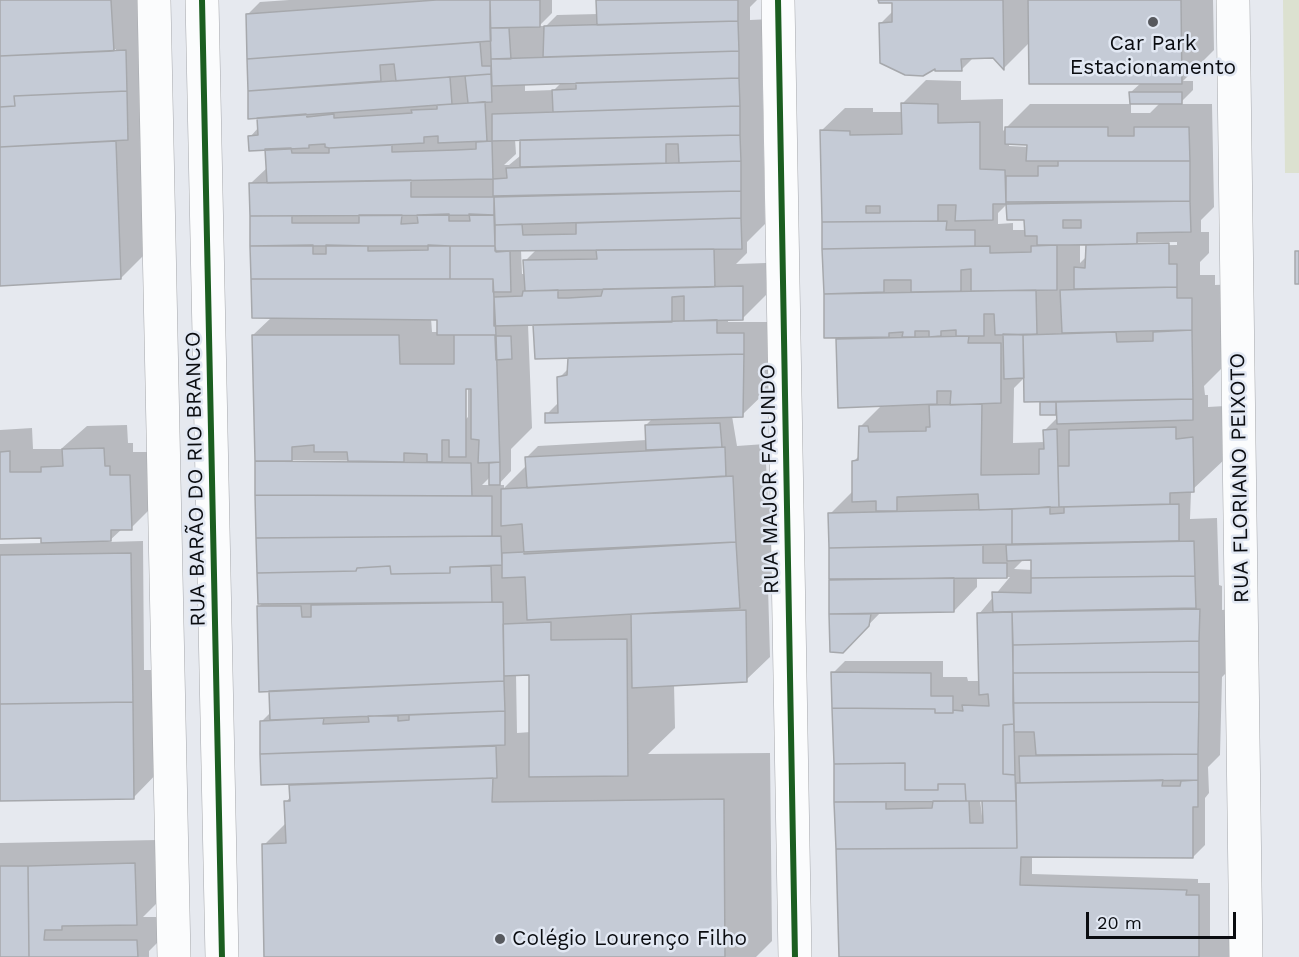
<!DOCTYPE html>
<html>
<head>
<meta charset="utf-8">
<style>
  body { margin:0 }
  #map { position:relative; width:1299px; height:957px; overflow:hidden; background:#e6e9ef; font-family:"Work Sans",sans-serif }
  canvas { display:block }
  .scale { position:absolute; left:1086px; top:912px; width:150px; height:27px; box-sizing:border-box; border:3px solid #0a0c10; border-top:0; padding-left:8px; font-size:18px; line-height:21px; white-space:nowrap; color:#0a0c10; -webkit-text-stroke:4px #e2e8f3; paint-order:stroke }
</style>
</head>
<body>
<div id="map">
<canvas width="1299" height="957"></canvas>
<div class="scale">20 m</div>
</div>
<script>
const g = document.querySelector('canvas').getContext('2d');
g.lineJoin = 'round';
function fillPath(path, color) { g.fillStyle = color; g.fill(path, 'evenodd'); }
function strokePath(path, color, width, dash) { g.strokeStyle = color; g.lineWidth = width; g.lineCap = dash ? 'butt' : 'round'; g.setLineDash(dash || []); g.stroke(path); }
function write(font, color, halo, rows, align = 'center') {
  g.font = font + ' "Work Sans",sans-serif'; g.lineWidth = 5; g.setLineDash([]); g.textBaseline = 'middle'; g.strokeStyle = halo; g.fillStyle = color; for (const [text, x, y, turn = 0] of rows) {
    g.save(); g.translate(x, y); g.rotate((+turn || 0) * Math.PI / 180); g.textAlign = isNaN(turn) ? turn : align; if (halo) g.strokeText(text, 0, 0); g.fillText(text, 0, 0); g.restore();
  }
}
const green = new Path2D(`
  M 1283,0 L 1299,0 L 1299,173 L 1285,173 Z`);
const shadow = new Path2D(`
  M 0,0 L 152,0 L 160,239 L 121,278 L 0,284 L 0,58 L 116,52 L 116,49 L 0,55 Z
  M 289,0 L 552,0 L 552,13 L 539,26 L 546,26 L 557,15 L 598,14 L 597,0 L 757,0 L 750,7 L 750,20 L 771,19 L 771,44 L 762,53 L 765,224 L 747,242 L 747,253 L 736,264 L 766,263 L 766,295 L 742,319 L 728,319 L 728,322 L 776,322 L 775,383 L 742,415 L 732,416 L 737,446 L 765,444 L 768,503 L 775,503 L 778,568 L 759,587 L 768,587 L 770,657 L 746,680 L 674,684 L 675,728 L 648,754 L 770,753 L 772,941 L 756,957 L 266,957 L 264,845 L 287,822 L 286,802 L 291,796 L 291,783 L 263,784 L 261,722 L 271,712 L 271,690 L 259,607 L 263,602 L 258,573 L 253,335 L 272,317 L 252,247 L 251,183 L 268,167 L 267,148 L 250,137 L 259,127 L 261,116 L 250,117 L 248,14 L 260,2 ZM 562,82 L 554,90 L 525,91 L 525,84 ZM 515,139 L 521,139 L 520,156 L 509,165 L 504,165 L 516,154 ZM 521,250 L 536,250 L 525,261 L 526,274 L 522,274 ZM 431,318 L 438,318 L 438,332 L 432,332 ZM 528,324 L 535,324 L 569,356 L 569,368 L 559,378 L 559,402 L 547,414 L 653,418 L 646,425 L 647,440 L 538,446 L 526,458 L 527,465 L 504,488 L 504,485 L 498,485 L 511,471 L 511,449 L 532,428 ZM 465,382 L 468,382 L 468,417 L 465,420 ZM 291,460 L 394,461 L 394,464 L 288,463 ZM 491,476 L 491,485 L 482,485 ZM 530,673 L 531,732 L 517,733 L 516,674 Z
  M 880,0 L 1213,0 L 1214,50 L 1183,81 L 1193,81 L 1193,90 L 1179,104 L 1212,104 L 1214,207 L 1201,220 L 1201,232 L 1209,232 L 1209,253 L 1200,262 L 1200,275 L 1215,275 L 1215,285 L 1238,284 L 1239,351 L 1204,386 L 1205,395 L 1208,395 L 1208,407 L 1225,406 L 1226,458 L 1191,491 L 1190,519 L 1217,518 L 1219,585 L 1222,586 L 1222,610 L 1231,609 L 1231,668 L 1222,677 L 1220,755 L 1208,767 L 1209,793 L 1205,798 L 1205,845 L 1193,857 L 1032,856 L 1032,874 L 1198,879 L 1198,883 L 1210,883 L 1210,936 L 1233,936 L 1233,957 L 840,957 L 833,673 L 845,661 L 943,661 L 943,677 L 967,677 L 968,681 L 980,681 L 979,614 L 1010,577 L 977,577 L 977,587 L 954,611 L 881,612 L 842,652 L 832,651 L 830,514 L 854,490 L 854,461 L 860,455 L 860,427 L 882,405 L 838,339 L 840,337 L 825,294 L 821,131 L 845,108 L 873,108 L 873,112 L 903,112 L 902,104 L 926,80 L 961,81 L 961,100 L 1003,99 L 1003,131 L 1030,104 L 1131,104 L 1131,113 L 1150,113 L 1161,102 L 1131,92 L 1141,83 L 1030,42 L 1004,68 L 994,56 L 974,57 L 961,70 L 881,23 L 893,11 L 893,1 ZM 1009,143 L 1028,143 L 1028,147 L 1009,146 ZM 1007,204 L 1008,218 L 1026,218 L 1026,230 L 1013,230 L 1013,223 L 998,224 L 998,213 ZM 1177,242 L 1177,245 L 1105,246 L 1108,243 ZM 1080,243 L 1089,243 L 1087,256 L 1080,263 ZM 1025,377 L 1044,400 L 1041,414 L 1058,413 L 1058,417 L 1045,430 L 1045,442 L 1013,443 L 1014,388 ZM 1024,559 L 1033,559 L 1033,570 L 1014,569 ZM 984,799 L 984,816 L 982,816 L 980,800 Z
  M 127,425 L 128,443 L 133,443 L 133,452 L 153,452 L 155,504 L 131,528 L 123,528 L 108,542 L 143,541 L 144,670 L 165,670 L 166,764 L 134,797 L 0,800 L 0,544 L 43,543 L 43,537 L 0,538 L 0,430 L 32,428 L 33,449 L 61,449 L 87,426 Z
  M 158,840 L 160,900 L 143,917 L 160,917 L 161,939 L 149,951 L 149,957 L 0,957 L 0,843 Z`);
const building = new Path2D(`
  M 0,0 L 111,0 L 114,51 L 0,56 Z
  M 436,0 L 490,0 L 491,41 L 247,59 L 246,14 Z
  M 490,0 L 540,0 L 540,27 L 490,28 Z
  M 596,0 L 738,0 L 738,21 L 597,25 Z
  M 878,0 L 1003,0 L 1004,70 L 993,58 L 961,59 L 962,71 L 935,71 L 935,69 L 923,76 L 905,75 L 880,63 L 879,23 L 892,22 L 892,3 L 879,3 Z
  M 1028,0 L 1181,0 L 1182,84 L 1029,84 Z
  M 738,21 L 739,51 L 543,57 L 544,26 Z
  M 490,28 L 509,28 L 511,59 L 491,59 Z
  M 480,42 L 482,66 L 491,66 L 491,74 L 396,81 L 394,64 L 380,65 L 381,81 L 248,91 L 247,59 Z
  M 126,50 L 127,91 L 14,96 L 15,106 L 0,107 L 0,56 Z
  M 739,51 L 739,78 L 492,86 L 491,59 Z
  M 491,74 L 492,102 L 468,103 L 465,76 Z
  M 450,77 L 452,104 L 248,119 L 248,91 Z
  M 739,78 L 740,106 L 553,112 L 552,90 L 576,89 L 576,83 Z
  M 127,91 L 128,140 L 0,147 L 0,107 L 15,106 L 14,96 Z
  M 1129,92 L 1182,92 L 1182,104 L 1130,104 Z
  M 485,102 L 487,141 L 438,143 L 438,136 L 424,137 L 424,143 L 329,148 L 325,147 L 325,144 L 309,145 L 309,148 L 249,151 L 248,136 L 258,135 L 257,118 L 306,114 L 307,117 L 334,114 L 334,118 L 412,113 L 411,110 L 437,109 L 437,105 Z
  M 901,103 L 938,104 L 938,123 L 980,122 L 980,169 L 1005,170 L 1006,204 L 993,204 L 993,220 L 955,221 L 956,205 L 938,205 L 938,221 L 822,222 L 820,130 L 850,131 L 850,135 L 902,134 ZM 866,206 L 880,206 L 880,213 L 866,213 Z
  M 740,106 L 740,135 L 492,141 L 492,114 Z
  M 1005,127 L 1108,127 L 1108,136 L 1134,136 L 1134,127 L 1189,127 L 1190,161 L 1026,161 L 1027,145 L 1005,144 Z
  M 740,135 L 741,161 L 679,163 L 678,144 L 666,144 L 666,163 L 520,167 L 520,140 Z
  M 116,141 L 121,279 L 0,286 L 0,147 Z
  M 492,141 L 493,179 L 267,183 L 265,149 L 291,148 L 292,153 L 329,153 L 329,148 L 392,145 L 392,152 L 455,150 L 476,149 L 476,142 Z
  M 741,161 L 741,191 L 493,196 L 493,179 L 507,178 L 506,168 Z
  M 1058,161 L 1190,161 L 1190,201 L 1006,202 L 1006,176 L 1038,176 L 1038,166 L 1058,166 Z
  M 411,180 L 411,197 L 494,197 L 494,215 L 250,216 L 249,183 Z
  M 741,191 L 741,218 L 495,225 L 494,197 Z
  M 1190,201 L 1191,232 L 1137,233 L 1137,244 L 1069,245 L 1037,245 L 1037,236 L 1025,236 L 1024,220 L 1007,220 L 1006,204 ZM 1063,220 L 1081,220 L 1081,228 L 1063,228 Z
  M 449,214 L 449,221 L 470,221 L 469,214 L 494,215 L 495,246 L 250,246 L 250,216 L 292,216 L 292,223 L 359,223 L 359,215 L 402,215 L 401,224 L 418,223 L 417,215 Z
  M 741,218 L 742,249 L 495,251 L 495,225 L 522,224 L 523,235 L 576,234 L 576,223 Z
  M 947,221 L 946,230 L 975,230 L 975,246 L 822,249 L 822,222 Z
  M 1169,243 L 1169,264 L 1177,264 L 1177,287 L 1074,289 L 1074,267 L 1085,268 L 1086,245 Z
  M 313,245 L 313,254 L 326,254 L 326,245 L 368,246 L 368,251 L 428,250 L 428,245 L 450,246 L 450,279 L 251,279 L 250,246 Z
  M 1057,245 L 1057,290 L 971,291 L 971,269 L 961,270 L 961,291 L 911,292 L 911,280 L 884,280 L 884,292 L 824,294 L 822,249 L 990,246 L 990,253 L 1031,252 L 1031,246 Z
  M 450,246 L 495,246 L 496,252 L 510,251 L 511,292 L 493,292 L 493,279 L 450,279 Z
  M 714,249 L 715,287 L 525,291 L 523,260 L 597,259 L 596,250 Z
  M 1295,251 L 1299,251 L 1299,284 L 1295,284 Z
  M 251,279 L 493,279 L 496,335 L 437,335 L 437,320 L 252,318 Z
  M 743,286 L 743,320 L 684,321 L 684,296 L 672,297 L 672,322 L 494,326 L 494,297 L 522,296 L 523,291 L 558,290 L 558,298 L 568,298 L 601,296 L 603,289 Z
  M 1177,287 L 1177,298 L 1192,298 L 1192,330 L 1062,333 L 1060,290 Z
  M 1036,290 L 1037,334 L 995,335 L 994,314 L 984,314 L 984,336 L 956,336 L 956,330 L 941,331 L 941,336 L 929,337 L 929,331 L 915,331 L 915,337 L 902,337 L 903,332 L 889,333 L 889,337 L 824,338 L 824,294 Z
  M 717,320 L 717,333 L 744,333 L 744,354 L 535,359 L 533,325 Z
  M 1192,330 L 1193,399 L 1024,402 L 1023,335 L 1116,332 L 1117,342 L 1153,341 L 1153,332 Z
  M 1003,334 L 1023,335 L 1024,378 L 1004,379 Z
  M 252,335 L 399,335 L 400,364 L 454,364 L 454,335 L 496,335 L 500,462 L 478,463 L 479,440 L 471,439 L 471,389 L 466,389 L 466,457 L 449,457 L 449,440 L 442,440 L 442,462 L 427,462 L 427,454 L 404,453 L 404,462 L 348,461 L 347,452 L 314,452 L 314,445 L 292,447 L 292,461 L 255,461 Z
  M 495,336 L 511,336 L 512,359 L 496,360 Z
  M 969,336 L 968,343 L 1001,343 L 1001,403 L 950,405 L 951,391 L 937,391 L 937,404 L 838,408 L 836,339 Z
  M 744,354 L 743,417 L 545,423 L 545,413 L 558,413 L 557,377 L 567,375 L 568,358 Z
  M 1193,399 L 1193,420 L 1057,424 L 1056,402 Z
  M 1040,402 L 1056,402 L 1056,415 L 1040,415 Z
  M 982,404 L 981,475 L 1039,474 L 1039,449 L 1044,449 L 1043,430 L 1057,429 L 1059,507 L 979,510 L 978,494 L 897,497 L 897,511 L 876,511 L 876,501 L 852,502 L 852,461 L 858,460 L 859,426 L 868,426 L 869,432 L 926,431 L 926,427 L 930,427 L 929,405 Z
  M 720,423 L 722,447 L 646,450 L 645,425 Z
  M 1176,427 L 1176,439 L 1193,437 L 1194,492 L 1170,493 L 1170,504 L 1059,507 L 1058,466 L 1069,466 L 1069,430 Z
  M 725,447 L 726,476 L 527,488 L 525,457 Z
  M 104,448 L 105,466 L 110,466 L 110,475 L 130,475 L 132,530 L 111,530 L 111,541 L 41,543 L 41,538 L 0,539 L 0,452 L 10,451 L 10,472 L 41,472 L 41,467 L 63,466 L 62,449 Z
  M 255,461 L 471,463 L 472,496 L 255,495 Z
  M 500,462 L 500,485 L 489,485 L 489,463 Z
  M 733,476 L 736,542 L 524,554 L 522,524 L 501,526 L 501,489 Z
  M 255,495 L 492,496 L 492,536 L 256,538 Z
  M 1179,504 L 1179,541 L 1012,544 L 1012,509 L 1050,507 L 1050,514 L 1064,513 L 1064,507 Z
  M 1012,509 L 1012,544 L 829,548 L 828,513 Z
  M 501,536 L 502,565 L 450,567 L 450,573 L 391,574 L 390,566 L 357,568 L 356,571 L 257,573 L 256,538 Z
  M 1194,541 L 1195,576 L 1031,578 L 1031,560 L 1007,561 L 1006,545 Z
  M 736,542 L 740,608 L 527,620 L 525,577 L 502,578 L 502,553 Z
  M 983,545 L 983,563 L 1007,563 L 1007,578 L 829,579 L 829,548 Z
  M 131,553 L 133,702 L 0,704 L 0,555 Z
  M 390,566 L 391,574 L 450,573 L 450,567 L 491,566 L 492,602 L 258,604 L 257,573 L 356,571 L 357,568 Z
  M 1195,576 L 1196,608 L 993,612 L 992,592 L 1031,593 L 1031,578 Z
  M 954,578 L 954,612 L 829,614 L 829,580 Z
  M 503,602 L 504,681 L 259,692 L 257,606 L 301,606 L 302,617 L 311,617 L 311,605 Z
  M 1200,609 L 1199,641 L 1013,645 L 1012,612 Z
  M 746,610 L 747,682 L 632,688 L 631,614 Z
  M 1012,612 L 1014,724 L 1003,725 L 1003,774 L 1015,775 L 1016,801 L 966,801 L 965,784 L 938,784 L 938,790 L 905,790 L 905,763 L 834,764 L 832,708 L 935,709 L 935,713 L 953,713 L 953,710 L 963,711 L 962,705 L 989,706 L 988,694 L 979,695 L 977,613 Z
  M 829,614 L 871,614 L 869,626 L 843,653 L 830,652 Z
  M 551,622 L 551,640 L 627,639 L 628,776 L 529,777 L 529,675 L 504,676 L 503,624 Z
  M 1199,641 L 1199,672 L 1013,673 L 1013,645 Z
  M 831,672 L 931,673 L 931,696 L 953,696 L 953,713 L 935,713 L 935,709 L 832,708 Z
  M 1199,672 L 1199,702 L 1013,703 L 1013,673 Z
  M 504,681 L 505,711 L 270,720 L 269,691 Z
  M 133,702 L 134,799 L 0,801 L 0,704 Z
  M 1199,702 L 1198,754 L 1036,755 L 1034,732 L 1014,732 L 1013,703 Z
  M 505,711 L 505,745 L 260,754 L 260,721 L 324,718 L 323,724 L 369,722 L 368,716 L 398,716 L 398,721 L 409,720 L 409,715 Z
  M 1014,724 L 1015,775 L 1003,774 L 1003,725 Z
  M 496,746 L 497,778 L 261,785 L 260,754 Z
  M 1198,754 L 1198,780 L 1020,783 L 1019,756 Z
  M 905,763 L 905,790 L 938,790 L 938,784 L 965,784 L 966,801 L 834,802 L 834,764 Z
  M 493,778 L 492,802 L 724,799 L 725,957 L 264,957 L 262,844 L 286,843 L 284,801 L 290,801 L 289,785 Z
  M 1163,780 L 1162,786 L 1180,786 L 1181,781 L 1198,780 L 1198,807 L 1193,807 L 1193,858 L 1021,857 L 1020,885 L 1187,890 L 1186,895 L 1199,895 L 1199,957 L 839,957 L 836,849 L 1017,848 L 1016,783 Z
  M 933,801 L 969,801 L 970,823 L 983,823 L 982,801 L 1016,801 L 1017,848 L 836,849 L 834,802 L 886,802 L 886,809 L 932,808 Z
  M 135,863 L 137,925 L 62,926 L 62,930 L 45,930 L 44,940 L 137,940 L 138,957 L 29,957 L 28,866 Z
  M 0,866 L 28,866 L 29,957 L 0,957 Z`);
const minor = new Path2D(`
  M 154,0 L 174,957
  M 202,0 L 222,957
  M 778,0 L 795,957
  M 1233,0 L 1246,957`);
const cycleway = new Path2D(`
  M 202,0 L 222,957
  M 778,0 L 795,957`);
const markers = [
  [1153,22,6,"#57595e"],
  [500,939,6,"#57595e"]
];
const poiNames = [
  ["Car Park",1153,44],
  ["Estacionamento",1153,68],
  ["Colégio Lourenço Filho",512,939,"left"]
];
const streetNames = [
  ["RUA FLORIANO PEIXOTO",1240,478,-91],
  ["RUA BARÃO DO RIO BRANCO",196,479,-91],
  ["RUA MAJOR FACUNDO",770,479,-91]
];
fillPath(green, '#dce1d0');
fillPath(shadow, '#0003');
fillPath(building, '#c5cbd6');
strokePath(building, '#a6a8ac', 1.5);
strokePath(minor, '#a5a7ab', 34);
strokePath(minor, '#fbfcfd', 33);
strokePath(cycleway, '#1b5e20', 6);
for (const [x, y, r, color] of markers) { const dot = new Path2D(); dot.arc(x, y, r, 0, 2 * Math.PI); g.fillStyle = color; g.fill(dot); strokePath(dot, '#e2e8f3', 2); }
write('21px', '#0a0c10', '#e2e8f3', poiNames);
write('21px', '#0a0c10', '#e2e8f3', streetNames);
</script>
</body>
</html>
